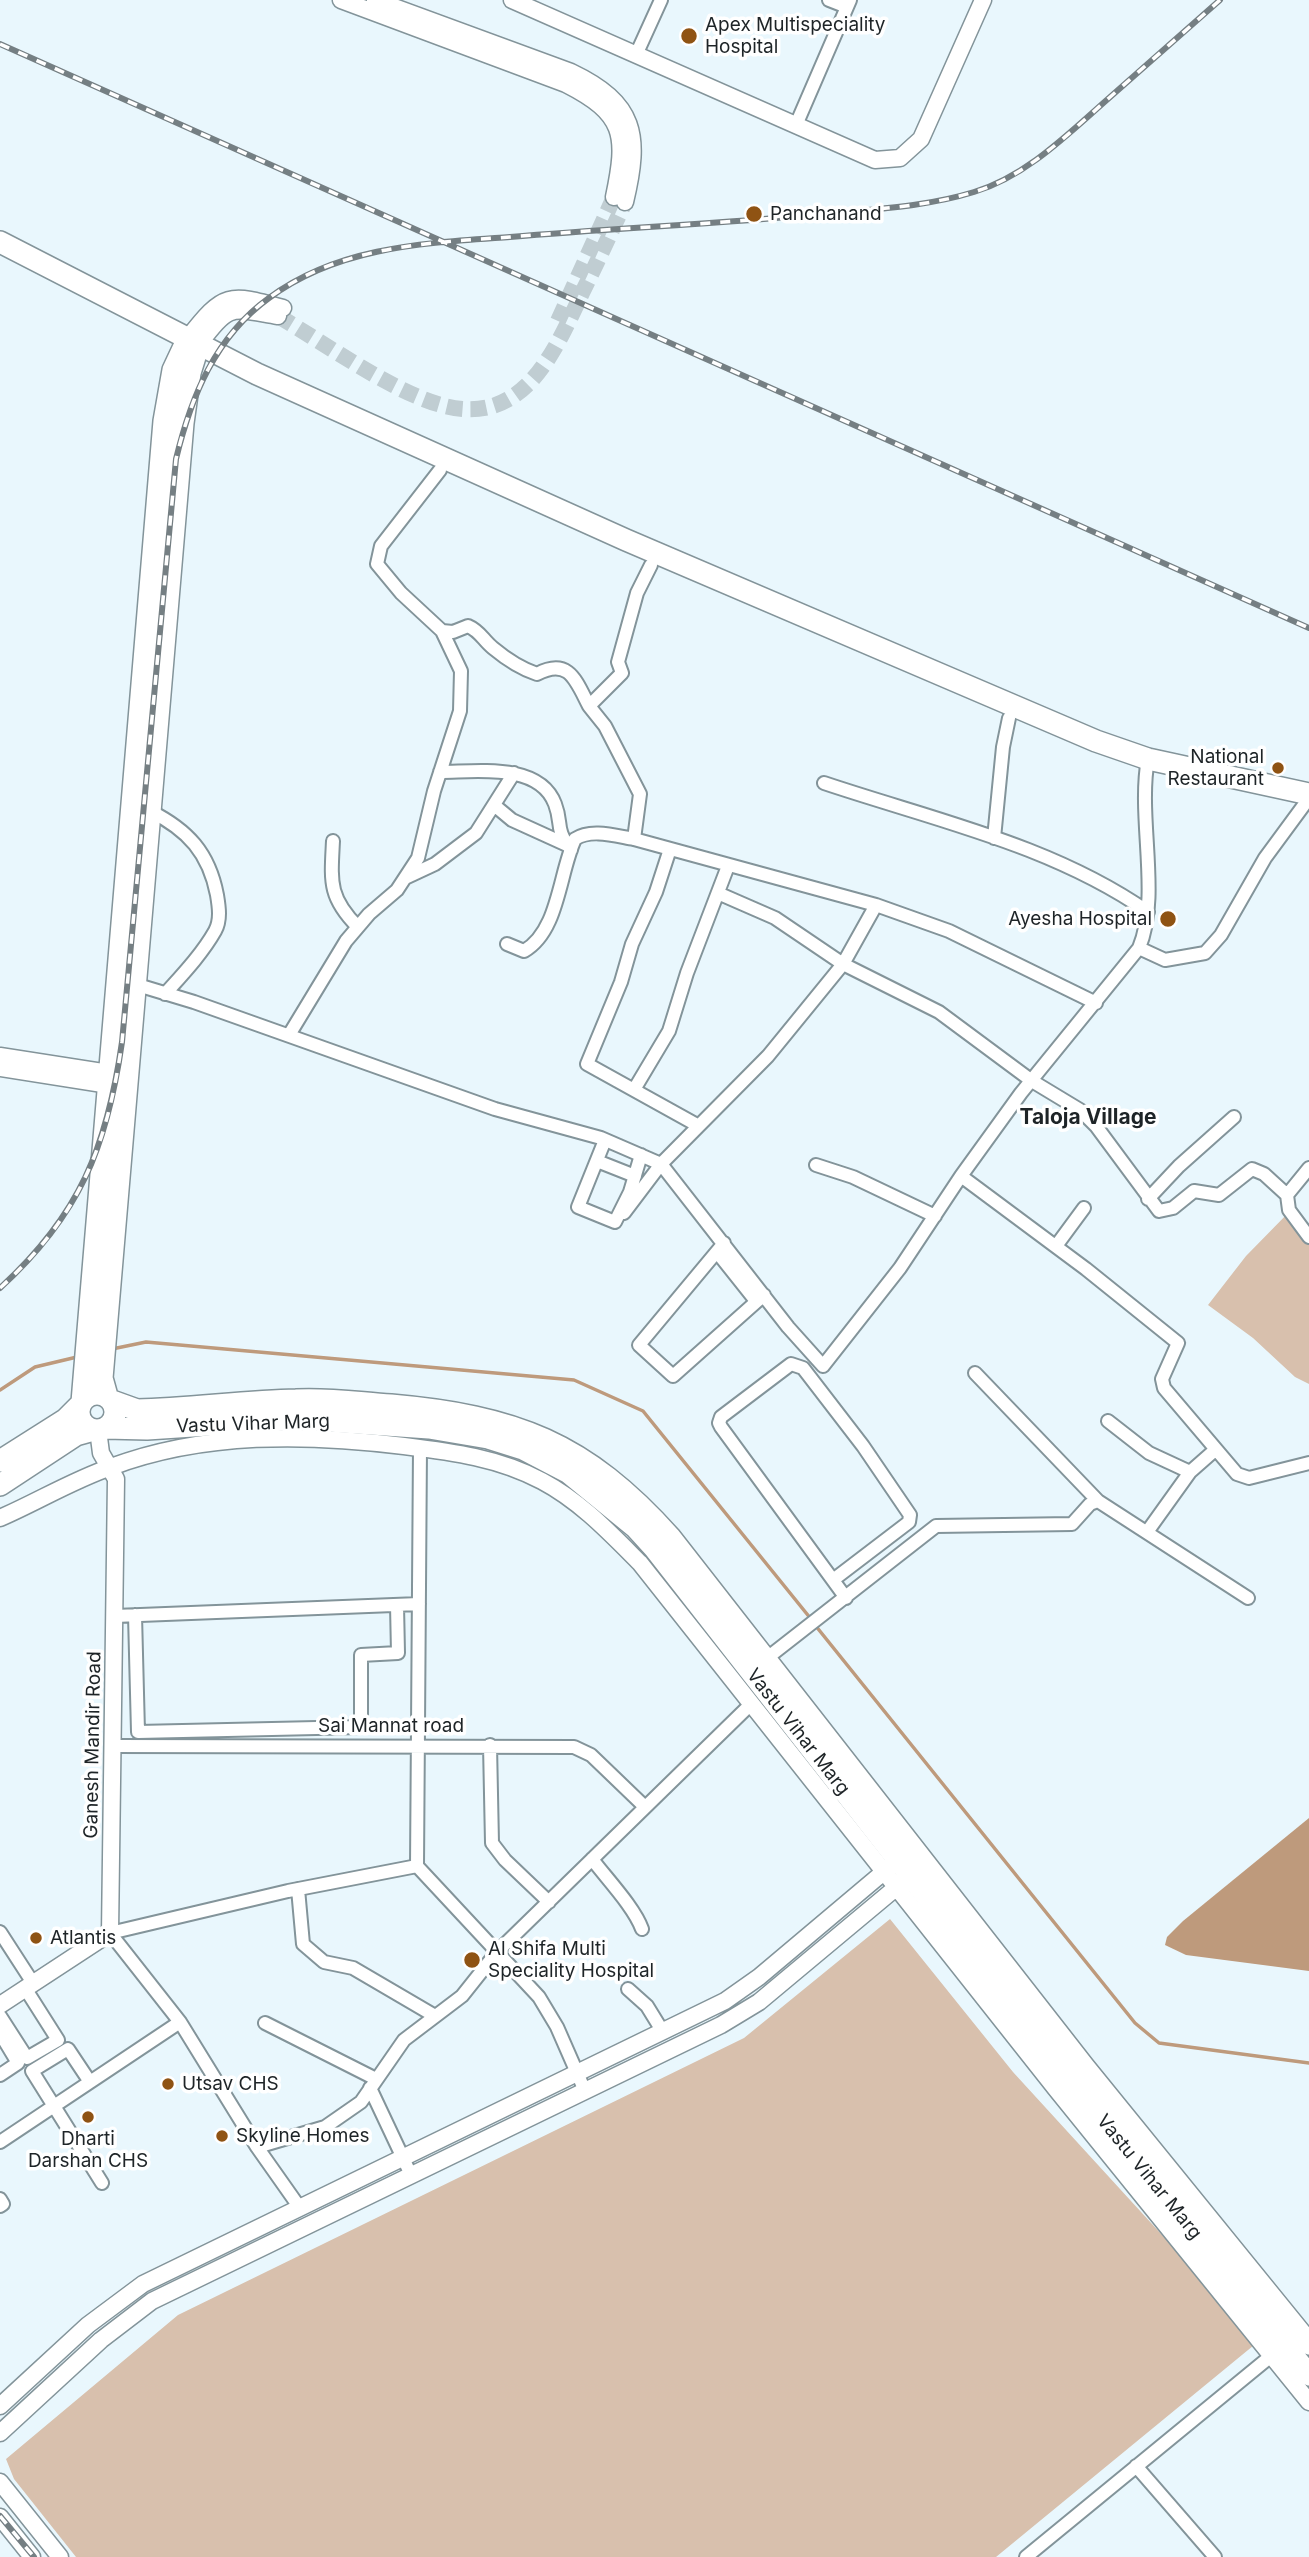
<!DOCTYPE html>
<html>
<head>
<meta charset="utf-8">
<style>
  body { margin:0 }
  canvas { display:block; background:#e9f7fd }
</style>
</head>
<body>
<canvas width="1309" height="2557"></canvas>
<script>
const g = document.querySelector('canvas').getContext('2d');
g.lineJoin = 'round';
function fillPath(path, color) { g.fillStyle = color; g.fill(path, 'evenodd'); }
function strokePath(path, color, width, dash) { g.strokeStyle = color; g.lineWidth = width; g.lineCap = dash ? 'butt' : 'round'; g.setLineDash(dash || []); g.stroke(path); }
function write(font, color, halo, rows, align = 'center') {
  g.font = font + ' Inter,sans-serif'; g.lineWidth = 7; g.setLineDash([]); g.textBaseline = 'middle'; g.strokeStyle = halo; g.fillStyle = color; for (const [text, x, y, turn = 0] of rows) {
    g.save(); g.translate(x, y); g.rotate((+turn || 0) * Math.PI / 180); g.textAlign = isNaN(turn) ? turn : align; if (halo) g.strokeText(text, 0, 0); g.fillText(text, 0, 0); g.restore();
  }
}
const green = new Path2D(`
  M 1293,1208 L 1309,1226 L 1309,1384 L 1295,1377 L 1253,1338 L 1208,1305 L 1246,1256 Z
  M 890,1919 L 1013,2072 L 1259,2341 L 996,2557 L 76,2557 L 14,2479 L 6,2459 L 178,2315 L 744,2038 Z`);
const water = new Path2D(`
  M 1309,1818 L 1309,1971 L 1186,1955 L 1165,1945 L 1167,1937 L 1183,1921 Z`);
const stream = new Path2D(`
  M 112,1349 L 146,1342 L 574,1380 L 643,1411 L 811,1619
  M 0,1390 L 35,1367 L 77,1357
  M 815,1625 L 1135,2023 L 1159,2043 L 1309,2063`);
const tertiaryTunnel = new Path2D(`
  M 278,316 C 324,343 391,391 441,405 C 523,428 554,353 582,293 C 597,263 611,232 625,202
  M 558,321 L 614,197`);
const minor = new Path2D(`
  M 829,0 L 847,7
  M 636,55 L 661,0
  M 796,125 L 850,0
  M 442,631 L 453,632 L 468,626 C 480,631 483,640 493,648 C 505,658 522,669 537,674 C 569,657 576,681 589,706
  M 440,772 C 476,772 539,762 555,804 C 563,825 554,827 571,850
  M 824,783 C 934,820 1052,845 1148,912
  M 494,805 L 512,820 L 567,845
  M 150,811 C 188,830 209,853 217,895 C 219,907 221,920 215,931 C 202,954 182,975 165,994
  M 994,838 L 1003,747 L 1009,718
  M 634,839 L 640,794 L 605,726 L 589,706 L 622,673 L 618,662 L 637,593 L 651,565
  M 333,841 C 331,881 328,897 358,927
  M 670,849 L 656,892 L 632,944 L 621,982 L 587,1064 L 697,1125
  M 405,878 L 435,864 L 476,833 L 514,773
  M 720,894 L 775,918 L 843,964 L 876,905
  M 507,944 L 524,951 C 559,931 559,873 575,839 C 591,828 616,836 634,839 L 876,905 L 949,931 L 1096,1003
  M 1139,948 L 1165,960 L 1205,953 L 1221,935 L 1265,858 L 1304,805
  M 131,983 L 194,1002 L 495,1109 L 601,1138 L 661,1164 L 788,1327 L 823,1366 L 900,1268 L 961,1176 L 1021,1093 L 1139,948 C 1161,895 1137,818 1148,759
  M 289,1035 L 346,941 L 369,914 L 397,890 L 418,858 L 434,791 L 460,711 L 461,671 L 442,631 L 401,593 L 377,564 L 381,546 L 440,470
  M 635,1088 L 669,1031 L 687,973 L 728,866
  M 605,1140 L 578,1207 L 615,1222 L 630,1192 L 641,1155
  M 597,1161 L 635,1176
  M 816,1165 L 853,1177 L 935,1216
  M 1309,1168 L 1287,1195 L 1289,1210 L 1309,1237
  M 961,1176 L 1086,1269 L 1178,1343 L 1162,1379 L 1164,1388 L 1237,1474 L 1249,1478 L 1309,1463
  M 1148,1199 L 1179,1166 L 1234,1117
  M 624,1213 L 661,1164 L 768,1056 L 843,964 L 939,1012 L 1032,1081 L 1080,1110 L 1096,1126 L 1159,1211 L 1173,1208 L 1194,1191 L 1219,1195 L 1252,1169 L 1264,1174 L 1287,1195
  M 724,1243 L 639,1345 L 673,1376 L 764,1295
  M 1056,1246 L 1084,1208
  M 717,1252 L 756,1301
  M 975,1373 L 1098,1501
  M 1108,1421 L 1149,1453 L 1190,1472
  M 420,1448 L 417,1866 L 539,1997 L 557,2027 L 585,2091
  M 1147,1532 L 1190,1472 L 1215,1450
  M 833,1580 L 909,1522 L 910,1515 L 863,1446 L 803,1368 L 791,1364 L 721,1417 L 719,1423 L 721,1427 L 846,1598
  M 135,1615 L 138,1732 L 361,1727 L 361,1655 L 398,1653 L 397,1605
  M 115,1616 L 419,1604
  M 762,1662 L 936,1526 L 1072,1524 L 1090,1504 L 1098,1501 L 1248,1598
  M 490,1745 L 492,1843 L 505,1860 L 549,1902
  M 115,1746 L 574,1747 L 591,1755 L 644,1806
  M 592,1859 C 607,1879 634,1907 642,1929
  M 298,1889 L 303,1944 L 324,1962 L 353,1968 L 435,2016
  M 0,1932 L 33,1983
  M 628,1989 L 647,2006 L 663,2032
  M 0,2016 L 27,2058 L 58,2040 L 25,1988
  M 265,2023 L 376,2079
  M 0,2033 L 18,2063 L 0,2075
  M 90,2082 L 68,2049 L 32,2071 L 102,2183
  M 370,2088 L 411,2175
  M 0,2142 L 180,2022
  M 257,2147 L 325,2127 L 361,2102 L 404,2040 L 462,1996 L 497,1952 L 751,1704
  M 0,2199 L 3,2204 L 0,2206
  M 300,2208 L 257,2147 L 180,2022 L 110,1933 L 288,1891 L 417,1866
  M 1136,2466 L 1215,2557
  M 1026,2557 L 1271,2356`);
const tertiary = new Path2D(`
  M 341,0 L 566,84 C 625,114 627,135 614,197
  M 375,0 L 571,72 C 636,103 641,135 625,202
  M 512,0 L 875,160 L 900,158 L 921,139 L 983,0
  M 188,338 C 224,292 228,293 283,308
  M 199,344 C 231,303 229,308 278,316
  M 0,1056 L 109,1073
  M 0,1068 L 109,1085
  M 0,1518 C 37,1502 73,1480 111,1467 C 204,1432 307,1434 404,1446 C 453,1452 499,1458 542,1481 C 580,1501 610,1533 640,1563 L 1056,2089 L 1309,2402
  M 0,2005 L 110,1933 L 116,1479 L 101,1453 L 98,1430
  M 0,2406 L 88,2325 L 143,2284 L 725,2001 L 759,1977 L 892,1865
  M 0,2433 L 101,2340 L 152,2301 L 721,2025 L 759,2002 L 904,1881
  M 0,2482 L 60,2557
  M 0,2517 L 32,2557`);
const primary = new Path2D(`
  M79 1412a18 18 0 1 1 36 0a18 18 0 1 1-36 0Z
  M 107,1396 L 102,1378 L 183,423 L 190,373 L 199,344
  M 112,1401 L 137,1410 C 190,1409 243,1401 296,1400 C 328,1398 360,1403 391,1405 C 515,1416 585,1442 670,1537 L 1084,2067 L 1309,2344
  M 82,1402 L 164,421 L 173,370 L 188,338
  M 105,1428 L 147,1429 L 300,1419 L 429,1428 L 488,1438 L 523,1449 L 569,1473 L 635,1527 L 655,1549 L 1069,2079 L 1309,2375
  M 0,1461 L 66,1419 L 80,1405
  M 0,1485 L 76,1435 L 94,1430`);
const trunk = new Path2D(`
  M 0,242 L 257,374 L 626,540 L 1096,741 L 1148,759 L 1309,794`);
const rail = new Path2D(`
  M 0,44 L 1309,628
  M 0,1288 C 80,1215 107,1147 122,1042 L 176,459 C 191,397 215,337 269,298 C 339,246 426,243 510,237 C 614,228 718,224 823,214 C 874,209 925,207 974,192 C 1027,176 1069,133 1109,98 C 1146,65 1183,33 1220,0
  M 0,2516 L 34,2557`);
const markers = [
  [689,36,9,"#8f5313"],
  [754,214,9,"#8f5313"],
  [1278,768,7,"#8f5313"],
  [1168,919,9,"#8f5313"],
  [36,1938,7,"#8f5313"],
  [472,1960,9,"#8f5313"],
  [168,2084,7,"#8f5313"],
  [88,2117,7,"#8f5313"],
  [222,2136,7,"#8f5313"]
];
const poiNames = [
  ["Apex Multispeciality",705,25],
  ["Hospital",705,47],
  ["Panchanand",770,214],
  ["National",1264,757,"right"],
  ["Restaurant",1264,779,"right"],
  ["Ayesha Hospital",1152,919,"right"],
  ["Atlantis",50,1938],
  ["Al Shifa Multi",488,1949],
  ["Speciality Hospital",488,1971],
  ["Utsav CHS",182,2084],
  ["Skyline Homes",236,2136],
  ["Dharti",88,2139,"center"],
  ["Darshan CHS",88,2161,"center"]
];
const streetNames = [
  ["Vastu Vihar Marg",253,1424,-2],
  ["Sai Mannat road",391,1726],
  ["Vastu Vihar Marg",798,1732,52],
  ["Ganesh Mandir Road",93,1745,-89],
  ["Vastu Vihar Marg",1149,2177,51]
];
const neighbourhoodNames = [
  ["Taloja Village",1088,1118]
];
fillPath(green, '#d8c0ad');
fillPath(water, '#be9a7c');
strokePath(stream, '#be9a7c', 3.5);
strokePath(tertiaryTunnel, '#c0cdd2', 16, [16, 8]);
strokePath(minor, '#83949a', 16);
strokePath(tertiary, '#83949a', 19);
strokePath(primary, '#83949a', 24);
strokePath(trunk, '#83949a', 24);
strokePath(minor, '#fff', 12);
strokePath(tertiary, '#fff', 16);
strokePath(primary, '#fff', 21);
strokePath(trunk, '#fff', 21);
strokePath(rail, '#757f83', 6);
strokePath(rail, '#fff', 3.5, [10]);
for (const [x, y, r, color] of markers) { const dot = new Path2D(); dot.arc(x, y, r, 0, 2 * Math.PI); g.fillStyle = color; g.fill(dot); strokePath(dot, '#fff', 2.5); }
write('19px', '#1e2427', '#fff', poiNames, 'left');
write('19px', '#1e2427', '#fff', streetNames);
write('bold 21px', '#1e2427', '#fff', neighbourhoodNames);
</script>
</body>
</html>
